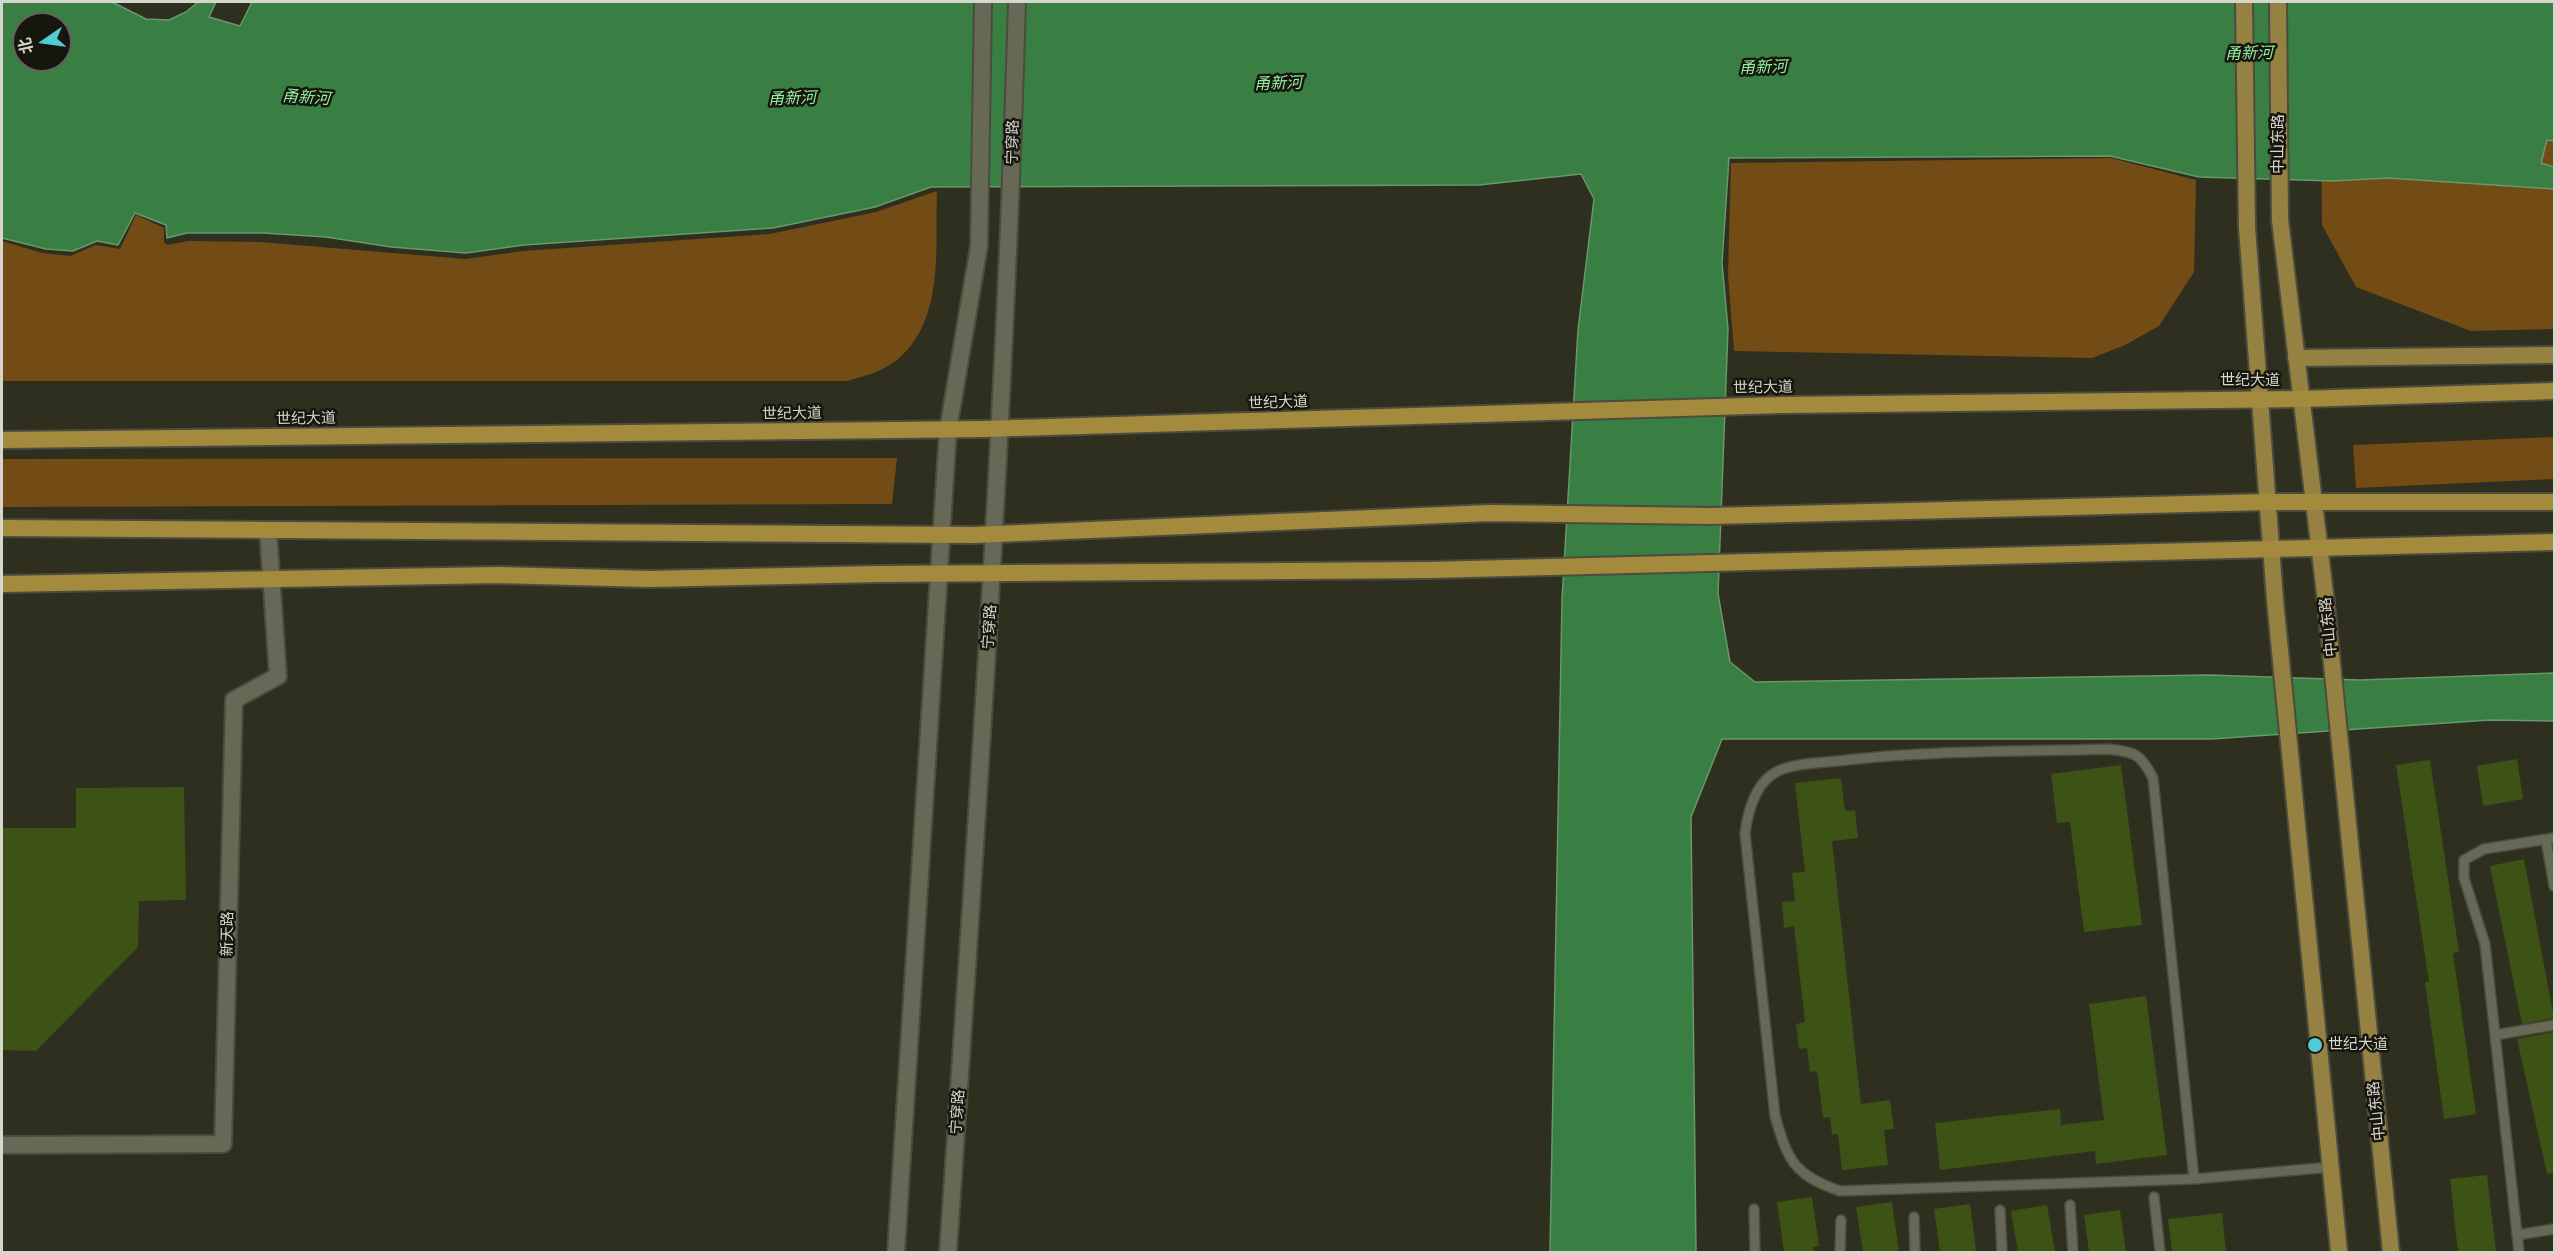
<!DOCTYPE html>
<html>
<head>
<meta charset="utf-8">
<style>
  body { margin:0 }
  #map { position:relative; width:2556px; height:1254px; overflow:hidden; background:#2e2f1e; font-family:Bitter,"Noto Sans SC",serif }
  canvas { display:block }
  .frame { position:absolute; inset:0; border:3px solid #d6d6cc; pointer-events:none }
  .north { position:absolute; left:12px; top:12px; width:60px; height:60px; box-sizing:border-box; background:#16160f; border:2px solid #63635b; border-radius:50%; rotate:257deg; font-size:16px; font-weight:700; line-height:24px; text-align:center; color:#d6d6cc }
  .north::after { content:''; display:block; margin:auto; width:21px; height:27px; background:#52cbd7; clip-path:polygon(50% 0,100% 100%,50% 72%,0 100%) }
</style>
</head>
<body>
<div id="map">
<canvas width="2556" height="1254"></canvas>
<div class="frame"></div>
<div class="north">北</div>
</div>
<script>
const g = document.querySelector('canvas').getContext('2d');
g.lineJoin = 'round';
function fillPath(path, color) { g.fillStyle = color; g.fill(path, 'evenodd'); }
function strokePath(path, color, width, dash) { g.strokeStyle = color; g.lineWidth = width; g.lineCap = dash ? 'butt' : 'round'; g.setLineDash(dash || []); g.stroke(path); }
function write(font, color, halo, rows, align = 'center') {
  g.font = font + ' Bitter,"Noto Sans SC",serif'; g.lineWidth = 5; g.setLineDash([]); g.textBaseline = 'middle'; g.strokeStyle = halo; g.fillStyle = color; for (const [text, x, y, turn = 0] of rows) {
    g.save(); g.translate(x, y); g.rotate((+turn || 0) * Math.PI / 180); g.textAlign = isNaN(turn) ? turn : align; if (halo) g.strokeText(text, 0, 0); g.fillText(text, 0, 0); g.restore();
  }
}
const green = new Path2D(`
  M 2320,2 L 2554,2 L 2554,329 L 2471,331 L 2356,287 L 2322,225 Z
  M 2111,158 L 2196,180 L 2194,272 L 2159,326 L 2125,345 L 2092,358 L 1734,351 L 1728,275 L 1731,163 Z
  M 937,191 C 935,245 945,320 898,359 C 884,371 865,376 847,381 L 2,381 L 2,241 L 42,253 L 70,256 L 96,245 L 120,249 L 136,215 L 164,228 L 164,242 L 167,245 L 188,241 L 260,242 L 466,259 L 523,251 L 770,234 L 876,212 Z
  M 2554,437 L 2554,479 L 2356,488 L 2353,445 Z
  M 897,458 L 892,504 L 2,507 L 2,459 Z`);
const water = new Path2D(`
  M 2,2 L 112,2 L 146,19 L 169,20 L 186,12 L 198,2 L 216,2 L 209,17 L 240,26 L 252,2 L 2554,2 L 2554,141 L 2547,140 L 2541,163 L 2554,167 L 2554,189 L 2388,178 L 2333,181 L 2199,177 L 2110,156 L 1729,158 L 1722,263 L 1728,329 L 1718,594 L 1730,662 L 1755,682 L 2209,675 L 2360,680 L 2554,673 L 2554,721 L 2490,720 L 2211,739 L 1722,739 L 1691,817 L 1696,1252 L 1550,1252 L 1562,599 L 1578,330 L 1594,199 L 1581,174 L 1479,185 L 931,187 L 875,207 L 773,228 L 524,245 L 466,253 L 391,247 L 326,237 L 263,233 L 187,233 L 167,238 L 166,225 L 135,213 L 118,245 L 97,241 L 73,251 L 46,249 L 2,238 ZM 24,24 L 60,24 L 60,60 L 24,60 Z`);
const building = new Path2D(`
  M 2517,759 L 2523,799 L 2483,806 L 2477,766 Z
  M 2430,760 L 2459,952 L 2453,953 L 2476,1114 L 2444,1119 L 2425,982 L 2429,982 L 2396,765 Z
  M 2121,765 L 2142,925 L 2084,932 L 2070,822 L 2057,823 L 2051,774 Z
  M 1841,778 L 1845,811 L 1855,810 L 1858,838 L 1832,841 L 1861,1104 L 1890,1100 L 1894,1129 L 1884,1130 L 1888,1165 L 1842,1170 L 1838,1134 L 1832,1135 L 1830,1117 L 1823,1118 L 1817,1071 L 1810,1072 L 1807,1048 L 1799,1049 L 1796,1024 L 1805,1022 L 1794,926 L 1784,928 L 1782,902 L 1795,901 L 1792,873 L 1805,872 L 1795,783 Z
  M 184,787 L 186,900 L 139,901 L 138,947 L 36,1051 L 2,1050 L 2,828 L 76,828 L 76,788 Z
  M 2524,859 L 2554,1018 L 2522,1024 L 2490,866 Z
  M 2146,996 L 2167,1155 L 2096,1164 L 2095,1151 L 1940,1170 L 1935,1123 L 2060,1109 L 2061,1125 L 2104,1120 L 2089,1004 Z
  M 2554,1032 L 2554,1173 L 2547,1174 L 2517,1039 Z
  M 2487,1175 L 2496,1252 L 2458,1252 L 2450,1179 Z
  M 1812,1197 L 1819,1246 L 1813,1247 L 1814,1252 L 1784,1252 L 1777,1202 Z
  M 1892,1202 L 1899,1252 L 1863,1252 L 1856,1207 Z
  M 1970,1204 L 1976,1250 L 1971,1252 L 1940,1252 L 1934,1209 Z
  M 2047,1205 L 2055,1252 L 2018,1252 L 2011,1211 Z
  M 2120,1210 L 2126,1252 L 2089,1252 L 2084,1215 Z
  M 2222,1213 L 2226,1252 L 2172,1252 L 2168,1219 Z`);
const service = new Path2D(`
  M 2546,840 L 2554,886
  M 2495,1035 L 2554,1025
  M 2194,1179 L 2153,778 C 2140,753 2135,752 2107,749 C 2020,752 1932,750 1846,760 C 1824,763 1798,762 1778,771 C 1755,782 1748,811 1745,833 L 1775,1116 C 1788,1161 1794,1175 1840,1191 L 2194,1179 L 2331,1167
  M 2154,1197 L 2160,1252
  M 2070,1205 L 2073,1252
  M 1754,1209 L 1755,1252
  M 2000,1210 L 2002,1252
  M 1914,1217 L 1915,1252
  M 2517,1235 L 2554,1229
  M 1840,1252 L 1841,1220
  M 2519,1252 L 2485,944 L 2464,878 L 2464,860 L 2484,849 L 2554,838`);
const minor = new Path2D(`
  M 2,1145 L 223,1144 L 234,700 L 278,676 L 268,530`);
const secondary = new Path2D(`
  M 896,1252 L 948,430 L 979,246 L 983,2
  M 948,1252 C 976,836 1005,419 1017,2`);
const primary = new Path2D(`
  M 2244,2 L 2247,228 L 2275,600 L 2339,1252
  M 2278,2 L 2280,220 L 2325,594 L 2391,1252
  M 2296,358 L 2554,355`);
const trunk = new Path2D(`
  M 2,440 L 983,429 L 1781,405 L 2301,399 L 2554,391
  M 2,528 L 973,535 L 1490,513 L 1710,516 L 2267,502 L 2554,502
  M 2,584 L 498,575 L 650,579 L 878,574 L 1429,570 L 2554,542`);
const markers = [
  [2315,1045,8,"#52cbd7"]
];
const streetNames = [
  ["宁穿路",1013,142,-88],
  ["中山东路",2279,144,-90],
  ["世纪大道",2250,381],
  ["世纪大道",1763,388,-1],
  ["世纪大道",1278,403,-2],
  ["世纪大道",792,414,-1],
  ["世纪大道",306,419,-1],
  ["宁穿路",990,627,-86],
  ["中山东路",2329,627,-96],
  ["新天路",228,934,-89],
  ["中山东路",2377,1111,-96],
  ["宁穿路",958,1112,-86]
];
const poiNames = [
  ["世纪大道",2328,1045]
];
const waterNames = [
  ["甬新河",2249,54,-1],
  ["甬新河",1763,68,-2],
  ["甬新河",1278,84,-2],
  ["甬新河",306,98,4],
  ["甬新河",792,99,-2]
];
fillPath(green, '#734c15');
fillPath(water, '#397e43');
strokePath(water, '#68986c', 1.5);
fillPath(building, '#3c5315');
strokePath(service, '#4c4c3e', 12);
strokePath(minor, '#4c4c3e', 20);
strokePath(secondary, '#4c4c3e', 20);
strokePath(primary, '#4c4c3e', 20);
strokePath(trunk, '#4c4c3e', 20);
strokePath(service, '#676855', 9);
strokePath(minor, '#676855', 16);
strokePath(secondary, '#676855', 16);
strokePath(primary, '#958243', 16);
strokePath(trunk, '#a48a3d', 16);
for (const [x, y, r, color] of markers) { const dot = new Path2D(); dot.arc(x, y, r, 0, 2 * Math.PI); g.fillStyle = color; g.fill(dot); strokePath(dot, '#16160f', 2); }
write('15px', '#d6d6cc', '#16160f', streetNames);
write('15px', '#d6d6cc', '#16160f', poiNames, 'left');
write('italic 16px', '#93f09d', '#16160f', waterNames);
</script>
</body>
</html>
